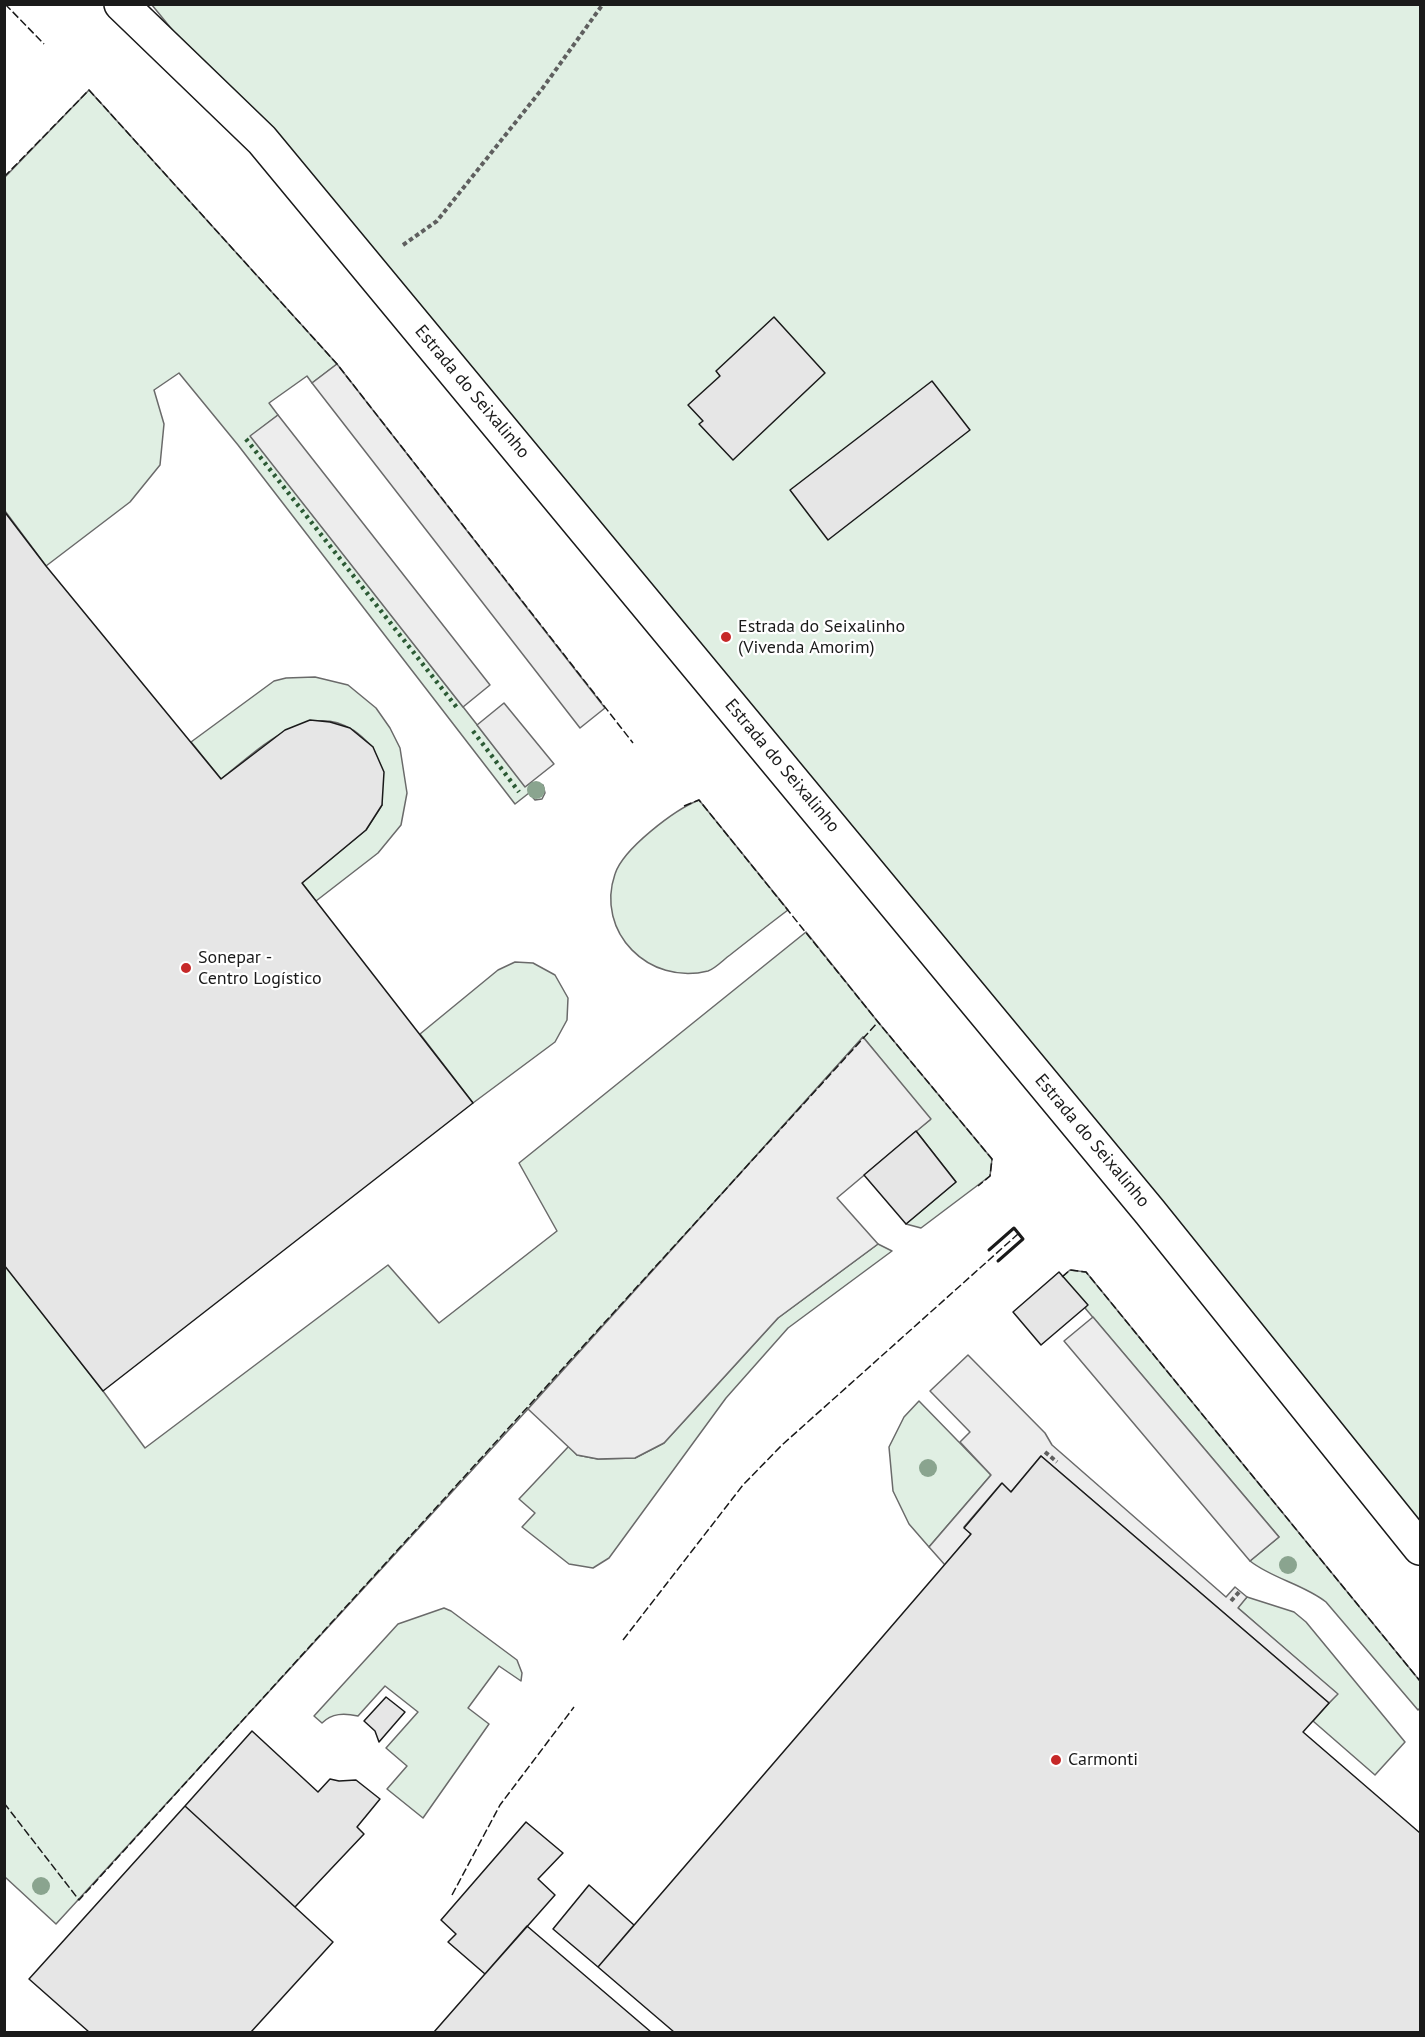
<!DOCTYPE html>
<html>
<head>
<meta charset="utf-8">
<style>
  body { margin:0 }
  #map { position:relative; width:1425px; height:2037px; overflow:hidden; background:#fff; font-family:"PT Sans",sans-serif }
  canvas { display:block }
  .frame { position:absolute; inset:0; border:6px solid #1a1a1a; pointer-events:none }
</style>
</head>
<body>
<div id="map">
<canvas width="1425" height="2037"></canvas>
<div class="frame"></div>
</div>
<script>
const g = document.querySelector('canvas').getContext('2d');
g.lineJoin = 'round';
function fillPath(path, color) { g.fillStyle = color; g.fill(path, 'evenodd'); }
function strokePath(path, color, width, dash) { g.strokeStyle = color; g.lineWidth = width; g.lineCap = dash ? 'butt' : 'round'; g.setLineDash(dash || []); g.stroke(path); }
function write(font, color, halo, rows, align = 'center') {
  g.font = font + ' "PT Sans",sans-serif'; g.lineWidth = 4.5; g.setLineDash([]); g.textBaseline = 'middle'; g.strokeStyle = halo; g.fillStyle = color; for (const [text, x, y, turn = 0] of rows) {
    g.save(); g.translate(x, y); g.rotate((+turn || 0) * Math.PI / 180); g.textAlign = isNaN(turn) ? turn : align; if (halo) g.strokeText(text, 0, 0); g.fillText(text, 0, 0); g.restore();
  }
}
const green = new Path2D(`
  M 152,5 L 1420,5 L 1420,1548 L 262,140 Z
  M 89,90 L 337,364 L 312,383 L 307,376 L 269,403 L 278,415 L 251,436 L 525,786 L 531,783 L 543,785 L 545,793 L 542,799 L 535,800 L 529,793 L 515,804 L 238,445 L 179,373 L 154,390 L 164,424 L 160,465 L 130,502 L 46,566 L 5,511 L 5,177 Z
  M 315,677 L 348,685 L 376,708 L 390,728 L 400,748 L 407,793 L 401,825 L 378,853 L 316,901 L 302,883 L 366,830 L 382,805 L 373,747 C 366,741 359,733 351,729 C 305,700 255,753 221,779 L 191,742 L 274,681 L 286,678 Z
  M 699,800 L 788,910 C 768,925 749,940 730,955 C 723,960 715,969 708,971 C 649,986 595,932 615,874 C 623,849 674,810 699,800 Z
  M 806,932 L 878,1022 L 992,1159 L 990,1176 L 921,1228 L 906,1224 L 956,1182 L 916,1131 L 930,1120 L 863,1037 L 528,1409 L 56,1924 L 5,1877 L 5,1265 L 103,1391 L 145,1448 L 388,1265 L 439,1323 L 557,1231 L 519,1163 Z
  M 515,962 L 533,963 L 555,975 L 568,998 L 567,1020 L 555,1042 L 473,1103 L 420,1034 L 498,970 Z
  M 878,1244 L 892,1251 L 788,1328 L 726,1398 L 609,1558 L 593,1568 L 569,1564 L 522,1527 L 535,1513 L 519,1499 L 569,1446 L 577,1455 L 598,1459 L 635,1458 L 664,1443 L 778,1318 Z
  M 1070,1270 L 1086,1272 L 1420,1681 L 1420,1708 L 1418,1710 L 1326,1602 C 1303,1584 1273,1579 1250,1561 L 1279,1537 L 1085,1308 L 1087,1305 L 1062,1277 Z
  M 919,1401 L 991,1475 L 929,1547 L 909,1524 L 893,1491 L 889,1447 L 904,1417 Z
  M 1247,1597 L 1294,1612 L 1306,1622 L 1405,1742 L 1375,1775 L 1313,1721 L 1337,1694 L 1237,1607 Z
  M 444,1608 L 451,1611 L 517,1660 L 522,1673 L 521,1681 L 499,1666 L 468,1708 L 489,1724 L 423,1818 L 387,1789 L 407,1766 L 386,1748 L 418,1712 L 385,1686 L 358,1716 C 344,1713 332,1713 322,1723 L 314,1716 L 398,1624 Z`);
const parking = new Path2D(`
  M 337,364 L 605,708 L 580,728 L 312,383 Z
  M 278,415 L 490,685 L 463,707 L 250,436 Z
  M 504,703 L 554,764 L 525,787 L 477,725 Z
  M 863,1037 L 931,1119 L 837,1198 L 878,1244 L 778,1318 L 664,1443 L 635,1458 L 598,1459 L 577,1455 L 528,1409 Z
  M 1093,1317 L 1279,1537 L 1250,1561 L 1064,1341 Z
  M 968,1355 L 1045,1433 L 1052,1445 L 1226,1597 L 1235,1587 L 1247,1597 L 1238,1608 L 1338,1694 L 1329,1703 L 1041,1456 L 1011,1492 L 1001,1484 L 964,1527 L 971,1534 L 945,1565 L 929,1547 L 991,1475 L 960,1442 L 970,1432 L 930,1391 Z`);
const building = new Path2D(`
  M 774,317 L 825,373 L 733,460 L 699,424 L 703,421 L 688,405 L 720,376 L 716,371 Z
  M 932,381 L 970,430 L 828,540 L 790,490 Z
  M 4,511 L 46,566 L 221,779 L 285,730 L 310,720 L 330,722 L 350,728 L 373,747 L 384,772 L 382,805 L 366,830 L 302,883 L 473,1103 L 103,1391 L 4,1265 Z
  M 916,1131 L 956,1182 L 906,1224 L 864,1175 Z
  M 1059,1272 L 1088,1305 L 1041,1345 L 1013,1312 Z
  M 1041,1456 L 1329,1703 L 1303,1732 L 1420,1833 L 1420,2032 L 674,2032 L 598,1967 L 971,1534 L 964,1528 L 1002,1483 L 1011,1492 Z
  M 386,1697 L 405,1712 L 379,1742 L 375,1731 L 364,1721 Z
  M 252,1731 L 318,1792 L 330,1779 L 339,1781 L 356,1780 L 380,1799 L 357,1827 L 364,1834 L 295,1907 L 185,1806 Z
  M 185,1806 L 333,1942 L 251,2032 L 89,2032 L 29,1979 Z
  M 526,1822 L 563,1853 L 538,1879 L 555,1895 L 485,1974 L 448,1942 L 456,1934 L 441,1920 Z
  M 589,1885 L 634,1925 L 598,1967 L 553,1929 Z
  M 527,1926 L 651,2032 L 434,2032 Z`);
const path = new Path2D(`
  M 403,245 L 437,221 L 542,89 L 603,4
  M 1045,1452 L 1057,1462
  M 1231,1601 L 1240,1591`);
const minor = new Path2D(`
  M 121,4 L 262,140 L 1150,1212 L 1420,1548`);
const hedge = new Path2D(`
  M 246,439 L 458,709
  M 473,731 L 519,792`);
const fence = new Path2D(`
  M 5,4 L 44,44
  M 4,177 L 89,90 L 337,364 L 633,743
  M 684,806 L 699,800 L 878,1022 L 992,1159 L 990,1176 L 978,1186
  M 1062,1277 L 1070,1270 L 1086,1272 L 1420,1681
  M 623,1640 L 743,1485 L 782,1445 L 1018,1234
  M 4,1803 L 79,1900 L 878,1022
  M 452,1895 L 500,1805 L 574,1707`);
const wall = new Path2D(`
  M 989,1250 L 1014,1228 L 1023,1239 L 998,1261`);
const trees = [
  [536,790],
  [928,1468],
  [1288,1565],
  [41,1886]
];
const markers = [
  [726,637,6,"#c62828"],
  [186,968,6,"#c62828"],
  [1056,1760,6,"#c62828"]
];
const streetNames = [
  ["Estrada do Seixalinho",472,392,50],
  ["Estrada do Seixalinho",782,766,50],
  ["Estrada do Seixalinho",1092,1141,50]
];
const poiNames = [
  ["Estrada do Seixalinho",738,627],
  ["(Vivenda Amorim)",738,648],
  ["Sonepar -",198,958],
  ["Centro Logístico",198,979],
  ["Carmonti",1068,1760]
];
fillPath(green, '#e0efe3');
strokePath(green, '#6a6a6a', 1.5);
fillPath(parking, '#ededed');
strokePath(parking, '#6a6a6a', 1.5);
fillPath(building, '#e6e6e6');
strokePath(building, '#1a1a1a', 1.5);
strokePath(minor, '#1a1a1a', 36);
strokePath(path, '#5f5f5f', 4, [4.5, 3]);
strokePath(minor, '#fff', 33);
strokePath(hedge, '#2b5a34', 4.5, [3, 4.5]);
strokePath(fence, '#1a1a1a', 1.5, [8, 3]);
strokePath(wall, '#1a1a1a', 3);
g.fillStyle = '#8aa48f';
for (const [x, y] of trees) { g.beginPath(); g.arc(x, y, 9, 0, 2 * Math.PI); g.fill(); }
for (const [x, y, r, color] of markers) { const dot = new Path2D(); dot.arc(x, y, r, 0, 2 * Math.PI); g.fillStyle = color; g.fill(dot); strokePath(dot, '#fff', 2); }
write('18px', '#1a1a1a', '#fff', streetNames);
write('18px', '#1a1a1a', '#fff', poiNames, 'left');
</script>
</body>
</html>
